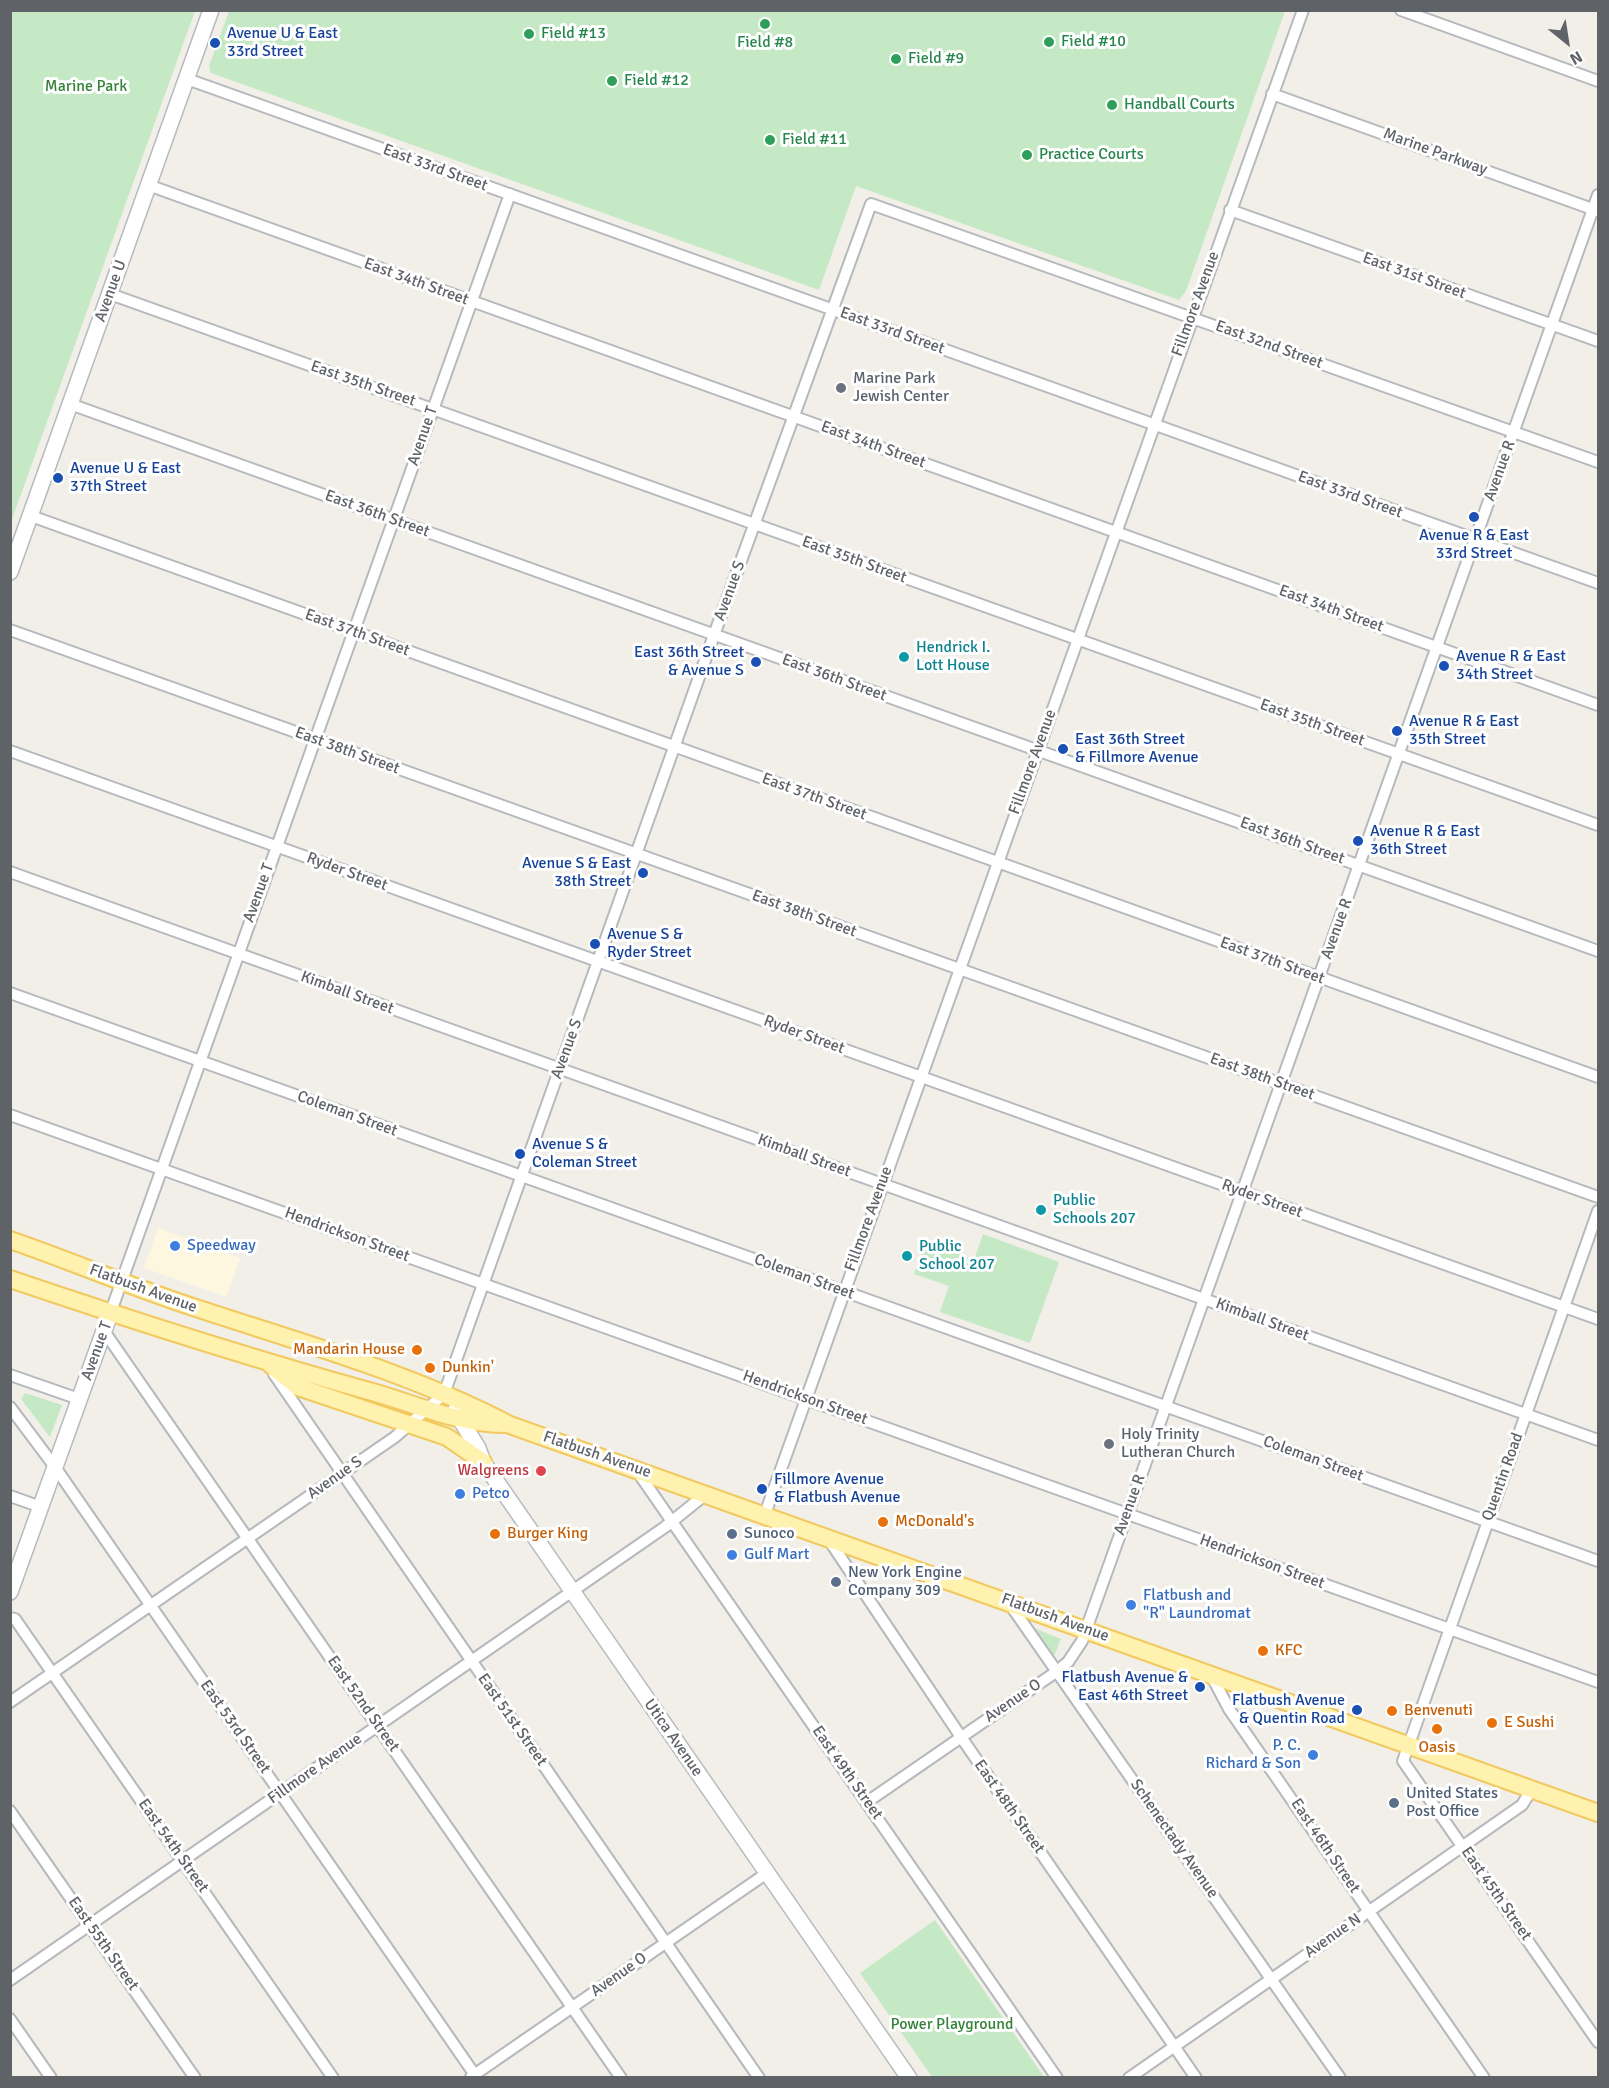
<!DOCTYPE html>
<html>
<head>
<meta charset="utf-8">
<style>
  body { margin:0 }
  #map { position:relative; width:1609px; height:2088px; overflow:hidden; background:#f1efe8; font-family:Signika,sans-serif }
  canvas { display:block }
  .frame { position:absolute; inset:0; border:12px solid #5f6368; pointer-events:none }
  .north { position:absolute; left:1537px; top:12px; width:60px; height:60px; -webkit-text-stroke:4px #fff; paint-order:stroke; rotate:150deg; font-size:16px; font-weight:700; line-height:24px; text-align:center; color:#5f6368 }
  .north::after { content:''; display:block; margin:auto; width:21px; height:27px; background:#5f6368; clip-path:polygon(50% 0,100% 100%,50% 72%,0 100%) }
</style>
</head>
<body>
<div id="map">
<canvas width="1609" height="2088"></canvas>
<div class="frame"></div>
<div class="north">N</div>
</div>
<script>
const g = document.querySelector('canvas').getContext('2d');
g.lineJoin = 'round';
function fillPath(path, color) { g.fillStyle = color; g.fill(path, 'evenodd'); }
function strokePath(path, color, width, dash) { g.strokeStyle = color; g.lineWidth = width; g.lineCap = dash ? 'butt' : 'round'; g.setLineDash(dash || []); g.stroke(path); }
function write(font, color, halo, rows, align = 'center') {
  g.font = font + ' Signika,sans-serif'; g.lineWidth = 6; g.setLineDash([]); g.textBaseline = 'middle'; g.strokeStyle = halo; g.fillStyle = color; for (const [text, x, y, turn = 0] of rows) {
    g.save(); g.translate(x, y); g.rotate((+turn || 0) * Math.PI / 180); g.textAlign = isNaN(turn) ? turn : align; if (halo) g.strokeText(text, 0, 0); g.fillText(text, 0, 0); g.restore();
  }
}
const commercial = new Path2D(`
  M 158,1228 L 240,1258 L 226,1297 L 144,1268 Z`);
const green = new Path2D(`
  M 10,11 L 195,11 L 11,522 L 10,522 Z
  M 229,11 L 229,10 L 1285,11 L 1186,291 L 1179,300 L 856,186 L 819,290 L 211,73 L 209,66 Z
  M 983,1234 L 1059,1262 L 1030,1343 L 940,1312 L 949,1286 L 914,1274 L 926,1242 L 974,1260 Z
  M 25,1393 L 62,1405 L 50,1437 L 21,1399 Z
  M 1034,1628 L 1061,1639 L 1054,1656 Z
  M 935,1920 L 1044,2077 L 932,2077 L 860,1973 Z`);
const minor = new Path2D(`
  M 1401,10 L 1598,81
  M 187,79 L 1598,583
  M 1272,94 L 1598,211
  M 148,185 L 1598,705
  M 1230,210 L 1598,341
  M 110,294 L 1598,825
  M 70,404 L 1598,951
  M 31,516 L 1598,1077
  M 10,630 L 1598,1197
  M 10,751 L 1598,1319
  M 10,872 L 1598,1440
  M 10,993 L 1598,1561
  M 10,1115 L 1598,1682
  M 1598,1211 L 1403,1761 L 1598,2042
  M 110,1314 L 510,194
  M 104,1331 L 621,2078
  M 274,1374 L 759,2078
  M 10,1375 L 79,1399
  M 10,1407 L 55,1467 L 477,2078
  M 637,1471 L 1057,2078
  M 10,1496 L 41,1507
  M 765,1514 L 1303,10
  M 827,1537 L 961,1737 L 1196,2078
  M 1009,1603 L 1340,2078
  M 10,1618 L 15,1619 L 333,2078
  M 1210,1673 L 1229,1709 L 1484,2078
  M 10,1702 L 395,1437 L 444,1394 L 714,635 L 871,204 L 1598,462
  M 867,1802 L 1056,1672 L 1068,1662 L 1082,1641 L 1598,195
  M 10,1811 L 195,2078
  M 10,1980 L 665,1527 L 707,1493
  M 10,2019 L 51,2078
  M 471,2077 L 767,1873
  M 1129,2078 L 1522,1805 L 1532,1789`);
const secondary = new Path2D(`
  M 10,572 L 211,10
  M 455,1411 L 478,1448 L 483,1462 L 909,2078
  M 10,1592 L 110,1314`);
const primary = new Path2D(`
  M 10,1240 C 71,1261 129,1286 190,1306 C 298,1342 409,1372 510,1425 L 1598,1813
  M 10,1279 C 131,1320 253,1359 376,1393 C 417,1405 460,1424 503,1424
  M 271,1365 L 298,1387 L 447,1437 L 483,1462`);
const markers = [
  [765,24,6,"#2e9e5b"],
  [529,34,6,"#2e9e5b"],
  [1049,42,6,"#2e9e5b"],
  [215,43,6,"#1a4fb4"],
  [896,59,6,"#2e9e5b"],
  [612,81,6,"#2e9e5b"],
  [1112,105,6,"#2e9e5b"],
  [770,140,6,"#2e9e5b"],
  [1027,155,6,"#2e9e5b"],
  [841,388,6,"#6b7280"],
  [58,478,6,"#1a4fb4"],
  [1474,517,6,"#1a4fb4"],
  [904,657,6,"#0f9aa8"],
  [756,662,6,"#1a4fb4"],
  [1444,666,6,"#1a4fb4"],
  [1397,731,6,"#1a4fb4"],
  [1063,749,6,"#1a4fb4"],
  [1358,841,6,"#1a4fb4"],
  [643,873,6,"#1a4fb4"],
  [595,944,6,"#1a4fb4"],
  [520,1154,6,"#1a4fb4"],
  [1041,1210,6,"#0f9aa8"],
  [175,1246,6,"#3f7fe0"],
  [907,1256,6,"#0f9aa8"],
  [417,1350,6,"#e8710a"],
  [430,1368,6,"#e8710a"],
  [1109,1444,6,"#6b7280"],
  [541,1471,6,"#e0444e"],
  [762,1489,6,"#1a4fb4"],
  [460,1494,6,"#3f7fe0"],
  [883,1522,6,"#e8710a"],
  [495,1534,6,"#e8710a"],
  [732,1534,6,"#5c6f8a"],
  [732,1555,6,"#3f7fe0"],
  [836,1582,6,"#5c6f8a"],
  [1131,1605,6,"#3f7fe0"],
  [1263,1651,6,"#e8710a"],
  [1200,1687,6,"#1a4fb4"],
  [1357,1710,6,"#1a4fb4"],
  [1392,1711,6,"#e8710a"],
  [1492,1723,6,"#e8710a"],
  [1437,1729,6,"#e8710a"],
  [1313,1755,6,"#3f7fe0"],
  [1394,1803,6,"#5c6f8a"]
];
const transitNames = [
  ["Avenue U & East",227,34],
  ["33rd Street",227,52],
  ["Avenue U & East",70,469],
  ["37th Street",70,487],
  ["Avenue R & East",1474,536,"center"],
  ["33rd Street",1474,554,"center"],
  ["East 36th Street",744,653,"right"],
  ["& Avenue S",744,671,"right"],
  ["Avenue R & East",1456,657],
  ["34th Street",1456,675],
  ["Avenue R & East",1409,722],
  ["35th Street",1409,740],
  ["East 36th Street",1075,740],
  ["& Fillmore Avenue",1075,758],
  ["Avenue R & East",1370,832],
  ["36th Street",1370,850],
  ["Avenue S & East",631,864,"right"],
  ["38th Street",631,882,"right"],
  ["Avenue S &",607,935],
  ["Ryder Street",607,953],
  ["Avenue S &",532,1145],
  ["Coleman Street",532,1163],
  ["Fillmore Avenue",774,1480],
  ["& Flatbush Avenue",774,1498],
  ["Flatbush Avenue &",1188,1678,"right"],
  ["East 46th Street",1188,1696,"right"],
  ["Flatbush Avenue",1345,1701,"right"],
  ["& Quentin Road",1345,1719,"right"]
];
const leisureNames = [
  ["Field #13",541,34],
  ["Field #10",1061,42],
  ["Field #8",765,43,"center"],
  ["Field #9",908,59],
  ["Field #12",624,81],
  ["Handball Courts",1124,105],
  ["Field #11",782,140],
  ["Practice Courts",1039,155]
];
const parkNames = [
  ["Marine Park",86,87],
  ["Power Playground",952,2025]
];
const streetNames = [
  ["Marine Parkway",1435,152,20],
  ["East 33rd Street",435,168,20],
  ["East 31st Street",1414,276,20],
  ["East 34th Street",416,282,20],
  ["Avenue U",111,291,-70],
  ["Fillmore Avenue",1196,304,-70],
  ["East 33rd Street",892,331,20],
  ["East 32nd Street",1269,345,20],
  ["East 35th Street",363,384,19],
  ["Avenue T",423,436,-71],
  ["East 34th Street",873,445,20],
  ["Avenue R",1500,471,-70],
  ["East 33rd Street",1350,495,20],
  ["East 36th Street",377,514,20],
  ["East 35th Street",854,560,20],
  ["Avenue S",730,591,-70],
  ["East 34th Street",1331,609,20],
  ["East 37th Street",357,633,20],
  ["East 36th Street",834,678,20],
  ["East 35th Street",1312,723,20],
  ["East 38th Street",347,751,20],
  ["Fillmore Avenue",1033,762,-70],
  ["East 37th Street",814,797,20],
  ["East 36th Street",1292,841,20],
  ["Ryder Street",347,872,20],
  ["Avenue T",259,893,-70],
  ["East 38th Street",804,914,20],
  ["Avenue R",1337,929,-70],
  ["East 37th Street",1272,961,20],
  ["Kimball Street",347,993,20],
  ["Ryder Street",804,1035,20],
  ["Avenue S",567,1049,-70],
  ["East 38th Street",1262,1077,20],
  ["Coleman Street",347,1114,20],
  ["Kimball Street",804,1156,20],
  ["Ryder Street",1262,1199,20],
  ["Fillmore Avenue",869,1219,-70],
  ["Hendrickson Street",347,1235,20],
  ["Coleman Street",804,1277,20],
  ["Flatbush Avenue",143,1289,20],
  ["Kimball Street",1262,1320,20],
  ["Avenue T",97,1351,-70],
  ["Hendrickson Street",805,1398,20],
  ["Flatbush Avenue",597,1455,19],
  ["Coleman Street",1313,1459,20],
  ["Quentin Road",1503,1477,-70],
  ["Avenue S",335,1478,-35],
  ["Avenue R",1130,1505,-70],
  ["Hendrickson Street",1262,1562,20],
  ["Flatbush Avenue",1055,1618,20],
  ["Avenue O",1013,1701,-34],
  ["East 52nd Street",363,1704,55],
  ["East 51st Street",512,1720,55],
  ["East 53rd Street",235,1727,55],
  ["Utica Avenue",673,1738,55],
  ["Fillmore Avenue",315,1769,-35],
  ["East 49th Street",847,1773,55],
  ["East 48th Street",1009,1807,55],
  ["Schenectady Avenue",1174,1839,55],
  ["East 54th Street",173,1846,55],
  ["East 46th Street",1325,1846,56],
  ["East 45th Street",1496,1894,55],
  ["Avenue N",1333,1936,-35],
  ["East 55th Street",103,1944,55],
  ["Avenue O",619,1975,-35]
];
const worshipNames = [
  ["Marine Park",853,379],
  ["Jewish Center",853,397],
  ["Holy Trinity",1121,1435],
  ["Lutheran Church",1121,1453]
];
const cultureNames = [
  ["Hendrick I.",916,648],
  ["Lott House",916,666],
  ["Public",1053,1201],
  ["Schools 207",1053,1219],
  ["Public",919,1247],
  ["School 207",919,1265]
];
const shopNames = [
  ["Speedway",187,1246],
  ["Petco",472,1494],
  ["Gulf Mart",744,1555],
  ["Flatbush and",1143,1596],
  ["\"R\" Laundromat",1143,1614],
  ["P. C.",1301,1746,"right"],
  ["Richard & Son",1301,1764,"right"]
];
const foodNames = [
  ["Mandarin House",405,1350,"right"],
  ["Dunkin'",442,1368],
  ["McDonald's",895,1522],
  ["Burger King",507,1534],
  ["KFC",1275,1651],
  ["Benvenuti",1404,1711],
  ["E Sushi",1504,1723],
  ["Oasis",1437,1748,"center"]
];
const healthNames = [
  ["Walgreens",529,1471]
];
const serviceNames = [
  ["Sunoco",744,1534],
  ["New York Engine",848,1573],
  ["Company 309",848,1591],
  ["United States",1406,1794],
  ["Post Office",1406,1812]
];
fillPath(commercial, '#fef7e0');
fillPath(green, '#c5e8c5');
strokePath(minor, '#b5b8bc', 14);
strokePath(secondary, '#b6babf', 18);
strokePath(primary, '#f2c960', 20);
strokePath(minor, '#fff', 10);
strokePath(secondary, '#fff', 15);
strokePath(primary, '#fff2af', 16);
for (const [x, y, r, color] of markers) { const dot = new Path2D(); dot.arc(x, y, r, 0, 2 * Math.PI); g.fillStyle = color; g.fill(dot); strokePath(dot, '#fff', 2); }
write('16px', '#164399', '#fff', transitNames, 'left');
write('16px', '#27864d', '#fff', leisureNames, 'left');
write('16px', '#348238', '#fff', parkNames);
write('16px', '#5f6368', '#fff', streetNames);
write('16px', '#5b616d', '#fff', worshipNames, 'left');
write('16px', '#0d838f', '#fff', cultureNames, 'left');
write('16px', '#366cbe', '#fff', shopNames, 'left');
write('16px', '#c56008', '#fff', foodNames, 'left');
write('16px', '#be3a42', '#fff', healthNames, 'right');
write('16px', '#4e5e75', '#fff', serviceNames, 'left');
</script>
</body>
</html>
